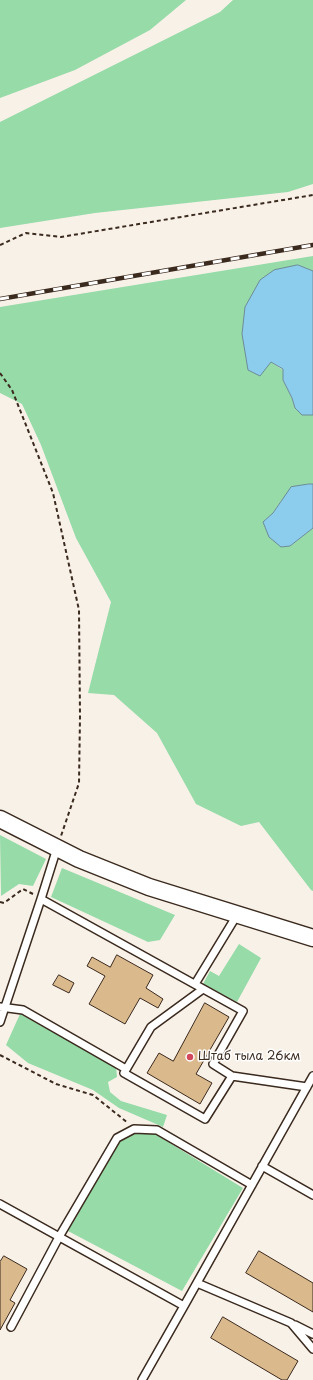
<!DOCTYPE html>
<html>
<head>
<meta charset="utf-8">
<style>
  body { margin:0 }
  canvas { display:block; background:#f8f1e8 }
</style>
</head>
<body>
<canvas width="313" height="1380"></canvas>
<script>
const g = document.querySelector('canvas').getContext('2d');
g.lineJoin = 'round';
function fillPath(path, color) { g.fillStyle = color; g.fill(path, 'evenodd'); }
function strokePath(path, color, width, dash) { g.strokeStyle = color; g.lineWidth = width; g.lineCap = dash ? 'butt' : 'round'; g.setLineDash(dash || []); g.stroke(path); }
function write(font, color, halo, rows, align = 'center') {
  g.font = font + ' "Playpen Sans",sans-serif'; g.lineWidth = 3; g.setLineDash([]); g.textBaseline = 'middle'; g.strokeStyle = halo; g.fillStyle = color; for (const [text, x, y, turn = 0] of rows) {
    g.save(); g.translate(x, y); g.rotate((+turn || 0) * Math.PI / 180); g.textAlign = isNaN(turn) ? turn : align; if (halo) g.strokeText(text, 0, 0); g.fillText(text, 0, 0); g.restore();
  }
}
const green = new Path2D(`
  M 0,0 L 186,0 L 150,30 L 75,70 L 0,98 Z
  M 233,0 L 313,0 L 313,184 L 288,192 L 95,213 L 0,228 L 0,122 L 220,12 Z
  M 313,256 L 313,271 L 298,265 L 271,362 L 283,370 L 283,380 L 292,398 L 295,408 L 302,415 L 313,415 L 313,484 L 309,484 L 281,501 L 273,513 L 263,523 L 290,546 L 313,528 L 313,891 L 311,890 L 259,822 L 241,826 L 196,804 L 157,733 L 114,695 L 88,693 L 111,602 L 76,538 L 41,445 L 22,404 L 0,393 L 0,307 Z
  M 0,835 L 46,859 L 33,886 L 19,884 L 1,896 Z
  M 62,868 L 175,915 L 160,940 L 148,942 L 51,897 Z
  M 239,944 L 261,958 L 237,1002 L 203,984 L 210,971 L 219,976 Z
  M 20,1014 L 116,1067 L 117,1077 L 108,1082 L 110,1092 L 121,1101 L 167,1115 L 163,1127 L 119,1108 L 93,1090 L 28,1063 L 6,1045 Z
  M 142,1131 L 155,1134 L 243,1188 L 182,1291 L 68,1231 L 119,1142 L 130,1133 Z`);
const water = new Path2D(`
  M 298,265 L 313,271 L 313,415 L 302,415 L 295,408 L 292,398 L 283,380 L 283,369 L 271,362 L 260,376 L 248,370 L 242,334 L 245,307 L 260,280 L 274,270 Z
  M 309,484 L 313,484 L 313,528 L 290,546 L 281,547 L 269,537 L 263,522 L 273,513 L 291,487 Z`);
const building = new Path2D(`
  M 117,955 L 153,975 L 146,988 L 163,999 L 158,1008 L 140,998 L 125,1024 L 89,1004 L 105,976 L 87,966 L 92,957 L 110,967 Z
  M 59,975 L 74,983 L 69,993 L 53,985 Z
  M 205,1003 L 229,1017 L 196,1074 L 212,1083 L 200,1104 L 147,1073 L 159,1053 L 173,1061 Z
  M 259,1251 L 313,1283 L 313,1312 L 246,1273 Z
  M 4,1256 L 27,1269 L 10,1300 L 15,1303 L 0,1330 L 0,1262 Z
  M 223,1317 L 298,1361 L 287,1380 L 282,1380 L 211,1338 Z`);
const path = new Path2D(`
  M 0,245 L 26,233 L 61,237 L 313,195
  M 0,373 L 12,390 L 53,493 L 79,610 L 80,716 L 79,783 L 61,836
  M 0,902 L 4,903 L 23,889 L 33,894
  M 0,1055 L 56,1084 L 93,1095 L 128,1123`);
const service = new Path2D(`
  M 41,899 L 243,1011 L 213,1064 L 232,1076
  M 195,984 L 237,915
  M 203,989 L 151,1027 L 124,1073 L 205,1119 L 232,1076 L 307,1087
  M 0,1007 L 23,1010 L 126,1069
  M 0,1022 L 41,899 L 57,848
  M 262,1166 L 313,1195
  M 0,1204 L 184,1306 L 313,1076
  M 197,1283 L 291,1323 L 313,1349
  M 295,1325 L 313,1334
  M 11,1327 L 59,1237 L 117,1138 L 134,1129 L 157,1130 L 252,1185
  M 142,1380 L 184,1306`);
const tertiary = new Path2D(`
  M 0,819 L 79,859 L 149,887 L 313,938`);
const rail = new Path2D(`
  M 0,299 L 313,245`);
const markers = [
  [190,1057,4,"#d1495b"]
];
const poiNames = [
  ["Штаб тыла 26км",198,1057]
];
fillPath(green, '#96dba8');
fillPath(water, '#8ccded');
strokePath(water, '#6c8c9a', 1);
fillPath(building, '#dab98d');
strokePath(building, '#3b2a1e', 1);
strokePath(service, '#3b2a1e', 10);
strokePath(tertiary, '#3b2a1e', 19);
strokePath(path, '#3b2a1e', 2, [4, 3]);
strokePath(service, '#fff', 7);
strokePath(tertiary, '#fff', 16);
strokePath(rail, '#3b2a1e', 4.5);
strokePath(rail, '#fff', 3, [9]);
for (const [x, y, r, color] of markers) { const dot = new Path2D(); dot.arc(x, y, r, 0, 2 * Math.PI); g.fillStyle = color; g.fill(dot); strokePath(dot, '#fff', 1.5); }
write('12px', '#3b2a1e', '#fff', poiNames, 'left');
</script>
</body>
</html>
